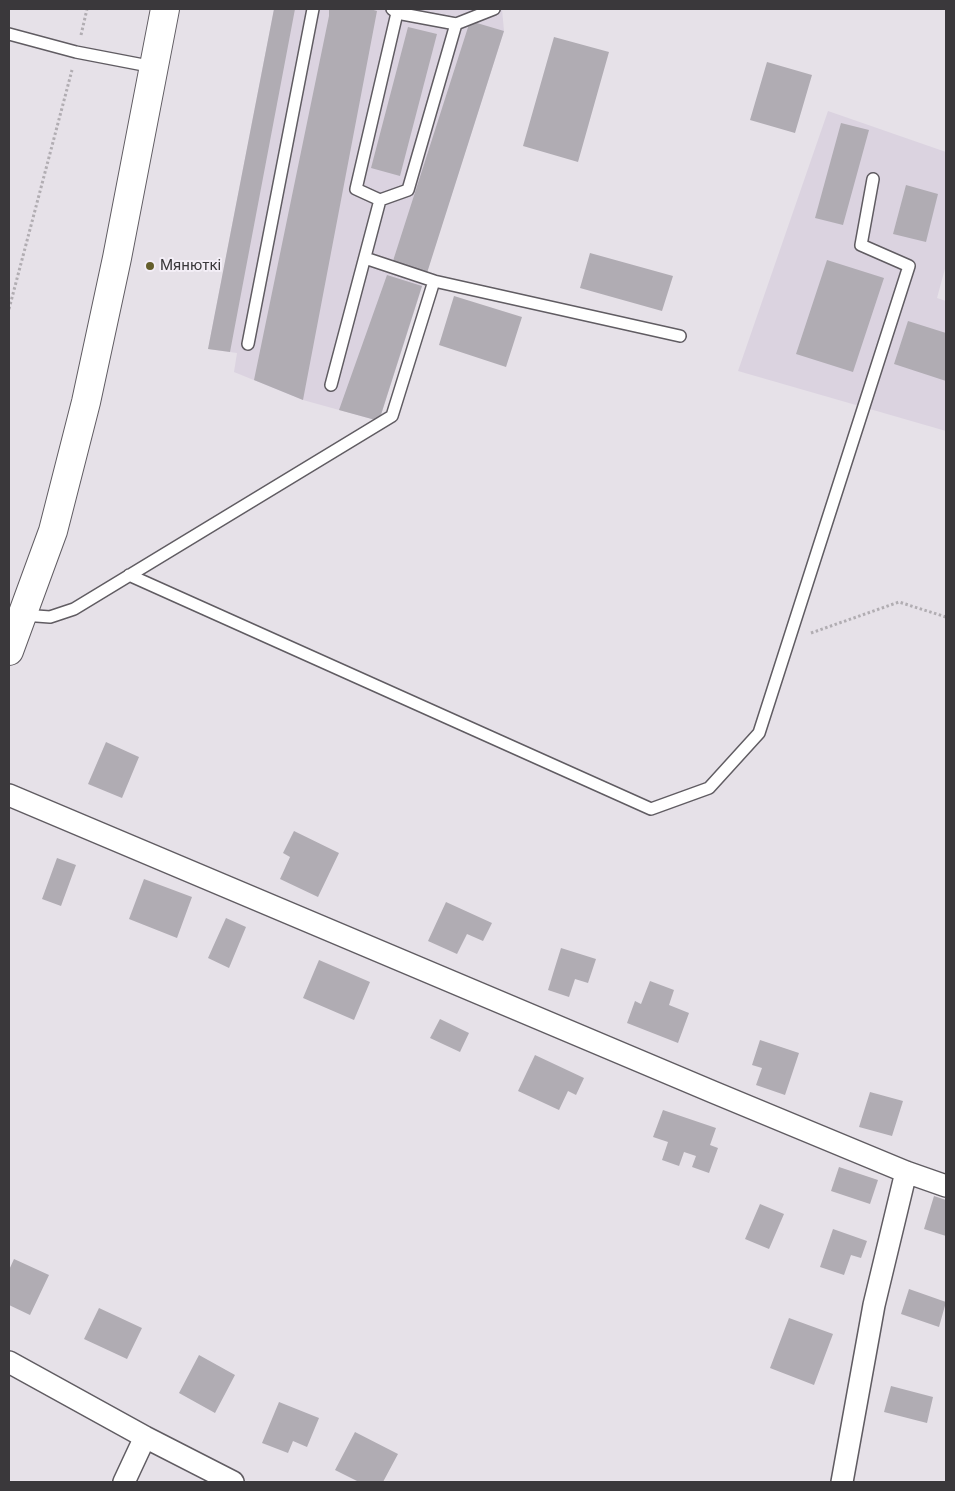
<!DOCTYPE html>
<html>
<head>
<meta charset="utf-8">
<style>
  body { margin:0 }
  #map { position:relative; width:955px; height:1491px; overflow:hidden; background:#e6e1e8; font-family:Roboto,sans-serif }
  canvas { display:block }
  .frame { position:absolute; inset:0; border:10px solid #3a383b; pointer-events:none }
</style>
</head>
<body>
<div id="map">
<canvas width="955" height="1491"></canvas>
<div class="frame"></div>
</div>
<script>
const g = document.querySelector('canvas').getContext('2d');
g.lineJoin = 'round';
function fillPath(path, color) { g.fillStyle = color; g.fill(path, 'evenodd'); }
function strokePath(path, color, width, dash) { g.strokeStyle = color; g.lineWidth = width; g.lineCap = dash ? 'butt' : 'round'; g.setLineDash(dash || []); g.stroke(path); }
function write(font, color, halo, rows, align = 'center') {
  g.font = font + ' Roboto,sans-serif'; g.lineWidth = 4; g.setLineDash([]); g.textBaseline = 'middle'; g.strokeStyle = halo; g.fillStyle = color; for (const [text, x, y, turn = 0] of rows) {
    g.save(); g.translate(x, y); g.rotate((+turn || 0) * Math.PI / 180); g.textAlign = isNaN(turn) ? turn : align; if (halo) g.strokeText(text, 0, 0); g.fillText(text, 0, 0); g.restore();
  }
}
const built = new Path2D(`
  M 274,9 L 502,9 L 504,31 L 379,421 L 303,400 L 234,372 L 237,353 L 208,349 Z
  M 828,111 L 946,152 L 946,265 L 937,298 L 946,301 L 946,431 L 738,371 Z`);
const building = new Path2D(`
  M 274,9 L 295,9 L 230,352 L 208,349 Z
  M 329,9 L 370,9 L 377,11 L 303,400 L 254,380 L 329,16 Z
  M 470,21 L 504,31 L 427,273 L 392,264 Z
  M 408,27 L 437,34 L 400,176 L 371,168 Z
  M 554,37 L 609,52 L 578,162 L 523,146 Z
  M 767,62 L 812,75 L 795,133 L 750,120 Z
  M 841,123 L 869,130 L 843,225 L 815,218 Z
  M 906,185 L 938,194 L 926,242 L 893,234 Z
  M 590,253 L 673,276 L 662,311 L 580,288 Z
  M 827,260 L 884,278 L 853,372 L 796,354 Z
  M 387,275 L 422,286 L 379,421 L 339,410 Z
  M 454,296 L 522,317 L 506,367 L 439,345 Z
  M 908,321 L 946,333 L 946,381 L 894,364 Z
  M 106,742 L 139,757 L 122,798 L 88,784 Z
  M 294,831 L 339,853 L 318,897 L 280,879 L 290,857 L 283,853 Z
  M 57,858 L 76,865 L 61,906 L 42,899 Z
  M 144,879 L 192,897 L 177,938 L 129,919 Z
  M 446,902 L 492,923 L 483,941 L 467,934 L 457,954 L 428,941 Z
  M 226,918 L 246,927 L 229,968 L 208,958 Z
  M 561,948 L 596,959 L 588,983 L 575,979 L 569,997 L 548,990 Z
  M 319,960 L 370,982 L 354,1020 L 303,998 Z
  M 650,981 L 674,990 L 669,1005 L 689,1013 L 678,1043 L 627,1023 L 635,1001 L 641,1004 Z
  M 440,1019 L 469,1033 L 460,1052 L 430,1038 Z
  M 760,1040 L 799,1053 L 785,1095 L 756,1085 L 762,1068 L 752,1065 Z
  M 535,1055 L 584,1078 L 576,1095 L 568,1091 L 559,1110 L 518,1091 Z
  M 870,1092 L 903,1101 L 892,1136 L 859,1127 Z
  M 663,1110 L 716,1128 L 710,1145 L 718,1148 L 709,1173 L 692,1167 L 696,1156 L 684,1152 L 679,1166 L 662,1160 L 668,1142 L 653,1137 Z
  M 839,1167 L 878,1180 L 870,1204 L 831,1191 Z
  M 934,1196 L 946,1200 L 946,1236 L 924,1229 Z
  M 760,1204 L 784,1214 L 769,1249 L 745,1239 Z
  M 833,1229 L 867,1241 L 861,1258 L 851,1255 L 844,1275 L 820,1267 Z
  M 14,1259 L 49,1275 L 30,1315 L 9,1305 L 9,1270 Z
  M 909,1289 L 946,1302 L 939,1327 L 901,1314 Z
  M 99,1308 L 142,1328 L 127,1359 L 84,1339 Z
  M 789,1318 L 833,1334 L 814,1385 L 770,1368 Z
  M 199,1355 L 235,1375 L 215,1413 L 179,1393 Z
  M 891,1386 L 933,1397 L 927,1423 L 884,1412 Z
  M 279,1402 L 319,1418 L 307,1447 L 293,1441 L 288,1453 L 262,1443 Z
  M 355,1432 L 398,1454 L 383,1482 L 359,1482 L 335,1470 Z`);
const path = new Path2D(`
  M 81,35 L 87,9
  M 9,309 L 72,70
  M 811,633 L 899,602 L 946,617`);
const lane = new Path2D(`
  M 392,9 L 397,13 L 356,189 L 380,200 L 408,190 L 456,24 L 397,13
  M 456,24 L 494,9
  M 9,34 L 76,52 L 154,67
  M 434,281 L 680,336
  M 248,344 L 313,9
  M 331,385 L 380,200
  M 129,575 L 651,809 L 709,788 L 759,733 L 909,266 L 861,245 L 873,179
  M 23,615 L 50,617 L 74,609 L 392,416 L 434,281 L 365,258`);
const street = new Path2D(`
  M 9,795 L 713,1092 L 906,1172 L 946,1186
  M 9,1362 L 145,1437 L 233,1482
  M 124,1482 L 145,1437
  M 842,1482 L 874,1305 L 906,1172`);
const primary = new Path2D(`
  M 9,651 L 53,531 L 86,402 L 117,258 L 165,9`);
const markers = [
  [150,266,5,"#645e2b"]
];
const poiNames = [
  ["Мянюткі",160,266]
];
fillPath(built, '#dbd3e0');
fillPath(building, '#b0acb3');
strokePath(lane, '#605c62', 14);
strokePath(street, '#605c62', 24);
strokePath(primary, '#605c62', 30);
strokePath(path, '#b1adb2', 3, [2.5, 2.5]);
strokePath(lane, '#fff', 11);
strokePath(street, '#fff', 21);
strokePath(primary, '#fff', 28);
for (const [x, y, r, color] of markers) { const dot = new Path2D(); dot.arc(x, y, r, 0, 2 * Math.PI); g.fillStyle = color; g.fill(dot); strokePath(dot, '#f3eef6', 2); }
write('15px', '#3a383b', '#f3eef6', poiNames, 'left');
</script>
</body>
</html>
